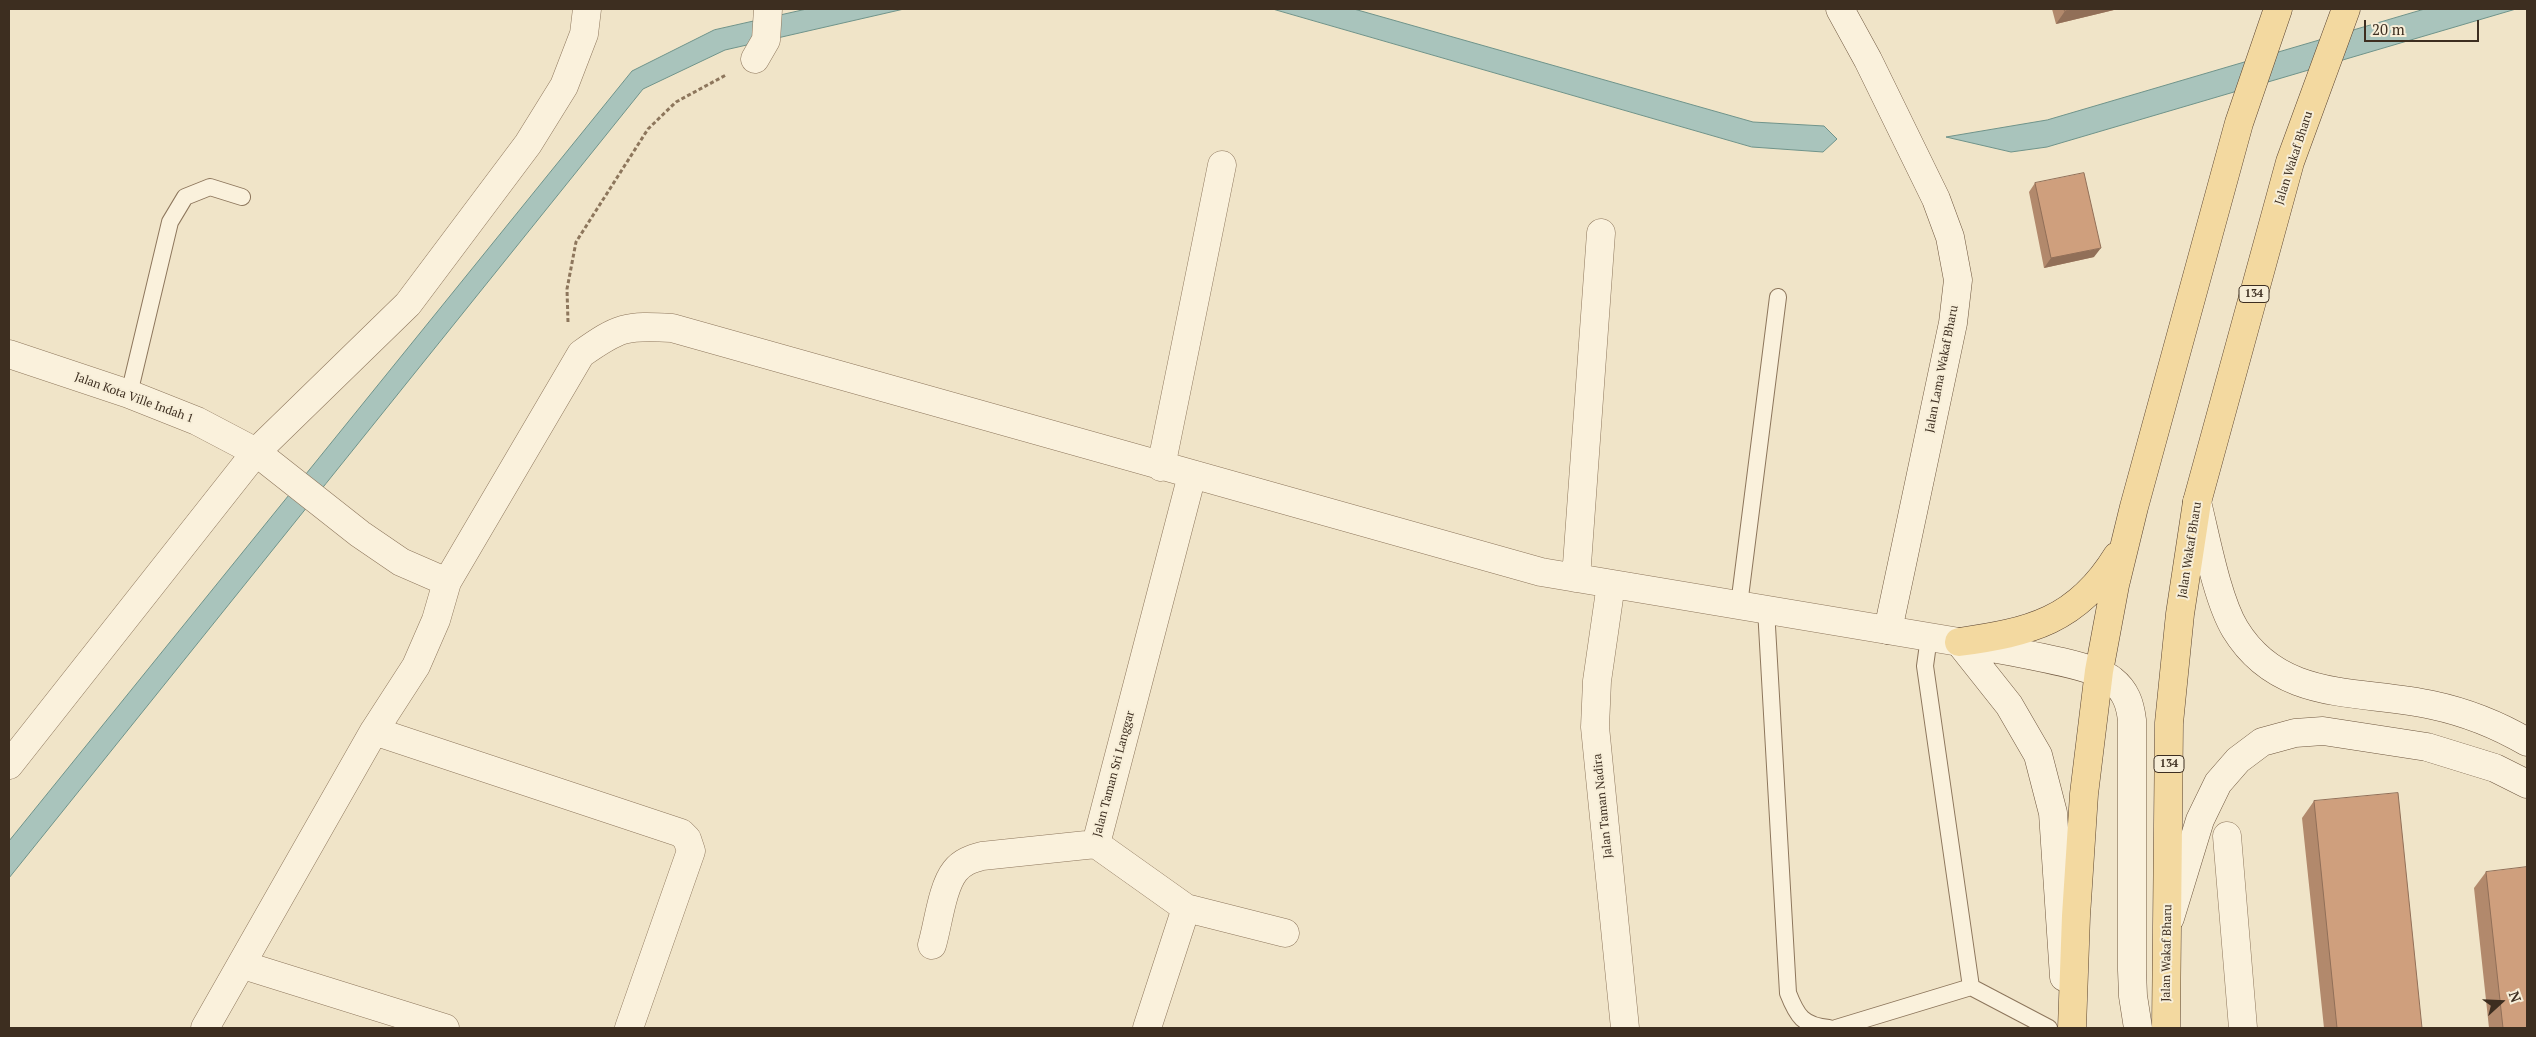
<!DOCTYPE html>
<html>
<head>
<meta charset="utf-8">
<style>
  body { margin:0 }
  #map { position:relative; width:2536px; height:1037px; overflow:hidden; background:#f0e4c8; font-family:"PT Serif",serif }
  canvas { display:block }
  .frame { position:absolute; inset:0; border:10px solid #3d2e20; pointer-events:none }
  .north { position:absolute; left:2476px; top:977px; width:50px; height:50px; -webkit-text-stroke:4px #f7eed8; paint-order:stroke; rotate:70deg; font-size:14px; font-weight:700; line-height:20px; text-align:center; color:#3d2e20 }
  .north::after { content:''; display:block; margin:auto; width:18px; height:22px; background:#3d2e20; clip-path:polygon(50% 0,100% 100%,50% 72%,0 100%) }
  .scale { position:absolute; left:2364px; top:20px; width:115px; height:22px; box-sizing:border-box; border:2px solid #3d2e20; border-top:0; padding-left:6px; font-size:15px; line-height:18px; white-space:nowrap; color:#3d2e20; -webkit-text-stroke:4px #f7eed8; paint-order:stroke }
</style>
</head>
<body>
<div id="map">
<canvas width="2536" height="1037"></canvas>
<div class="frame"></div>
<div class="north">N</div>
<div class="scale">20 m</div>
</div>
<script>
const g = document.querySelector('canvas').getContext('2d');
g.lineJoin = 'round';
function fillPath(path, color) { g.fillStyle = color; g.fill(path, 'evenodd'); }
function strokePath(path, color, width, dash) { g.strokeStyle = color; g.lineWidth = width; g.lineCap = dash ? 'butt' : 'round'; g.setLineDash(dash || []); g.stroke(path); }
function write(font, color, halo, rows, align = 'center') {
  g.font = font + ' "PT Serif",serif'; g.lineWidth = 4; g.setLineDash([]); g.textBaseline = 'middle'; g.strokeStyle = halo; g.fillStyle = color; for (const [text, x, y, turn = 0] of rows) {
    g.save(); g.translate(x, y); g.rotate((+turn || 0) * Math.PI / 180); g.textAlign = isNaN(turn) ? turn : align; if (halo) g.strokeText(text, 0, 0); g.fillText(text, 0, 0); g.restore();
  }
}
const water = new Path2D(`
  M 807,9 L 904,9 L 725,50 L 643,89 L 9,878 L 9,841 L 632,71 L 714,30 Z
  M 1273,9 L 1354,9 L 1753,122 L 1824,126 L 1837,139 L 1823,152 L 1752,147 Z
  M 2425,9 L 2516,9 L 2047,147 L 2011,152 L 1946,137 L 2047,120 Z`);
const path = new Path2D(`
  M 568,322 L 567,289 L 576,242 L 648,129 L 676,102 L 726,75`);
const lane = new Path2D(`
  M 129,394 L 170,222 L 185,197 L 210,187 L 242,197
  M 1739,605 L 1778,297
  M 1766,609 L 1788,993 C 1797,1016 1803,1026 1829,1028
  M 1929,637 L 1925,666 L 1971,987 L 2049,1028
  M 1836,1028 L 1971,987`);
const street = new Path2D(`
  M 755,59 L 766,40 L 768,9
  M 9,354 L 129,394 L 197,421 L 256,452 L 360,534 L 401,562 L 447,582
  M 1161,467 L 1222,165
  M 1576,578 L 1601,233
  M 1611,584 L 1597,681 L 1595,727 L 1625,1028
  M 374,731 L 681,833 L 687,839 L 691,851 L 629,1028
  M 9,765 L 256,452 L 408,304 L 528,144 L 564,86 L 584,34 L 587,9
  M 2227,836 L 2243,1028
  M 1186,908 L 1285,933
  M 932,945 C 938,925 942,887 955,871 C 962,862 971,859 982,856 L 1096,844
  M 243,965 L 445,1028
  M 205,1028 L 374,731 L 416,666 L 436,620 L 447,582 L 581,354 C 619,327 626,325 672,328 L 1541,572 L 1959,642
  M 1147,1028 L 1186,908 L 1096,844 L 1192,475`);
const secondary = new Path2D(`
  M 1840,9 L 1868,60 L 1936,199 L 1950,237 L 1958,280 L 1953,323 L 1888,630
  M 2197,502 C 2206,538 2217,599 2235,629 C 2280,703 2359,689 2432,705 C 2465,712 2498,725 2527,742
  M 1959,642 L 2009,705 L 2038,755 L 2053,813 L 2064,977
  M 1960,642 C 1992,649 2092,663 2112,680 C 2126,691 2130,704 2132,720 L 2132,970 L 2133,996 L 2138,1028
  M 2170,918 L 2200,820 L 2218,783 L 2238,760 L 2262,742 L 2295,733 L 2323,731 L 2427,747 L 2495,768 L 2527,784`);
const primary = new Path2D(`
  M 1959,642 C 2030,632 2077,621 2117,556
  M 2072,1028 L 2076,916 L 2084,794 L 2099,671 L 2115,585 L 2134,507 L 2239,123 L 2278,9
  M 2166,1028 L 2169,723 L 2180,614 L 2197,502 L 2290,162 L 2346,9`);
const wall = new Path2D(`
  M 2052,9 L 2118,9 L 2056,24 Z
  M 2035,183 L 2094,257 L 2044,268 L 2029,192 Z
  M 2314,801 L 2422,1028 L 2324,1028 L 2302,818 Z
  M 2486,872 L 2527,1028 L 2489,1028 L 2474,888 Z`);
const shadedWall = new Path2D(`
  M 2073,9 L 2118,9 L 2056,24 L 2065,11 Z
  M 2101,248 L 2094,257 L 2044,268 L 2051,258 Z`);
const building = new Path2D(`
  M 2064,9 L 2073,9 L 2065,11 Z
  M 2084,173 L 2101,248 L 2051,258 L 2035,183 Z
  M 2398,793 L 2422,1028 L 2337,1028 L 2314,801 Z
  M 2527,867 L 2527,1028 L 2503,1028 L 2486,872 Z`);
const shields = [
  [2254,294,30],
  [2169,764,30]
];
const shieldNames = [
  ["134",2254,294],
  ["134",2169,764]
];
const streetNames = [
  ["Jalan Wakaf Bharu",2294,158,-72],
  ["Jalan Lama Wakaf Bharu",1942,369,-79],
  ["Jalan Kota Ville Indah 1",134,398,20],
  ["Jalan Wakaf Bharu",2190,550,-81],
  ["Jalan Taman Sri Langgar",1114,774,-75],
  ["Jalan Taman Nadira",1603,806,-96],
  ["Jalan Wakaf Bharu",2167,953,-89]
];
fillPath(water, '#a9c4bc');
strokePath(water, '#6f938a', 1);
strokePath(lane, '#8d765c', 18);
strokePath(street, '#8d765c', 29);
strokePath(secondary, '#6f573f', 29);
strokePath(primary, '#5b4430', 29);
strokePath(path, '#8d765c', 3, [4, 2.5]);
strokePath(lane, '#faf1dc', 16);
strokePath(street, '#faf1dc', 28);
strokePath(secondary, '#faf1dc', 28);
strokePath(primary, '#f3d9a0', 28);
fillPath(wall, '#b2896c');
fillPath(shadedWall, '#916f58');
fillPath(building, '#cf9f7d');
strokePath(building, '#916f58', 1);
for (const [x, y, w] of shields) { const box = new Path2D(); box.roundRect(x - w / 2, y - 8.5, w, 17, 4); g.fillStyle = '#f7eed8'; g.fill(box); strokePath(box, '#3d2e20', 1); }
write('bold 11px', '#3d2e20', null, shieldNames);
write('12px', '#3d2e20', '#f7eed8', streetNames);
</script>
</body>
</html>
